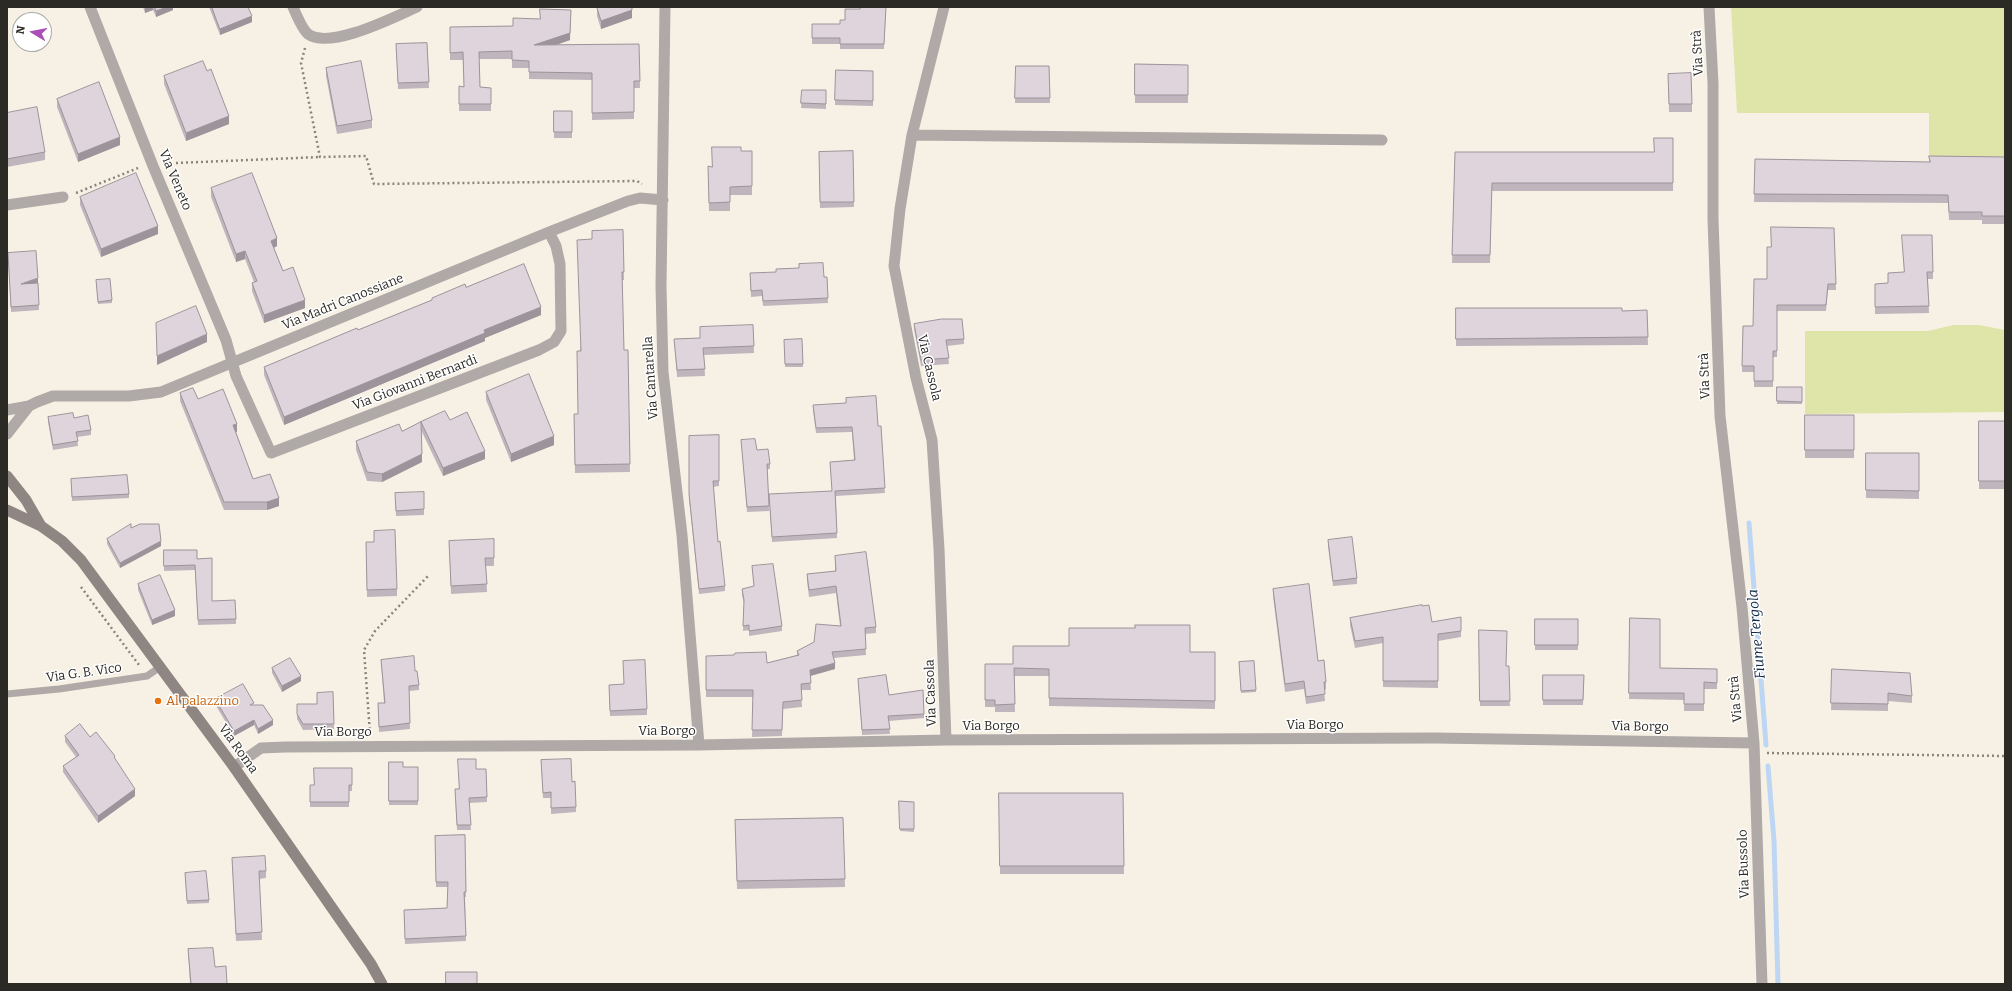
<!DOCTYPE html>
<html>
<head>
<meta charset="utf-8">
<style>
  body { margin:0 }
  #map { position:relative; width:2012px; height:991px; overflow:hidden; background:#f7f1e5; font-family:Bitter,serif }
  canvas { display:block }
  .frame { position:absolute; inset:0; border:8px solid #2c2a25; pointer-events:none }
  .north { position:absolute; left:12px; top:12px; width:40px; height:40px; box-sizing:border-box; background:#fff; border:1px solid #abaaa8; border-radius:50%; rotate:280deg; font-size:11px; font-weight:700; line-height:16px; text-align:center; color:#2c2a25 }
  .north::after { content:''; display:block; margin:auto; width:14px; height:18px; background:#ac4eb7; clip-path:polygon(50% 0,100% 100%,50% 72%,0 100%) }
</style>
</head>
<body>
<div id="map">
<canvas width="2012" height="991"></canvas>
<div class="frame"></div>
<div class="north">N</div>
</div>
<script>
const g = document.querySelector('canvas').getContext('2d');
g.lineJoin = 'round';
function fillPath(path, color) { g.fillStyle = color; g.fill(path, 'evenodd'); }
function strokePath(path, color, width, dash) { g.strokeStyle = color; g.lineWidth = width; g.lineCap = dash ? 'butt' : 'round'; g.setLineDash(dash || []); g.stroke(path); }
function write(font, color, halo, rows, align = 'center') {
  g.font = font + ' Bitter,serif'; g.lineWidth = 3; g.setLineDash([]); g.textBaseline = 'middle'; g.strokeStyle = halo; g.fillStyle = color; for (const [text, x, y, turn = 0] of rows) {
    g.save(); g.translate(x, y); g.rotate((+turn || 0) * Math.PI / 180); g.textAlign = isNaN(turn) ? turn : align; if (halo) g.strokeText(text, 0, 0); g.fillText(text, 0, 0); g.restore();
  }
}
const green = new Path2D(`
  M 1731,7 L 2005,7 L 2005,166 L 1929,164 L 1929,113 L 1737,113 Z
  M 1953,325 L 1979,325 L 2005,330 L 2005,412 L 1805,414 L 1805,331 L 1928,331 Z`);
const stream = new Path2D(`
  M 1749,523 L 1766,745
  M 1768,766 L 1774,841 L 1778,984`);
const path = new Path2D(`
  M 305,48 L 301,63 L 320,157 L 366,156 L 374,184 L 637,181 L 642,184
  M 176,163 L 320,157
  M 76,193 L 138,168
  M 81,587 L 139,665
  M 370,734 L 364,650 L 375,631 L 429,575
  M 1767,753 L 2005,756`);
const service = new Path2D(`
  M 7,694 L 59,689 L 147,676 L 160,667`);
const minor = new Path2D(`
  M 90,7 L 153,166 L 226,340 L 236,376 L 271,453 L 539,350 L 554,342 L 561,331 L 560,264 L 556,246 L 549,232
  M 293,7 C 296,14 302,29 308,34 C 330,50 394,17 417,7
  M 665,7 L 661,286 L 663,372 L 682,535 L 699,745
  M 944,7 L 912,135 L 900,209 L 894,266 L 916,378 L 932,440 L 939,549 L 946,740
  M 1709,7 L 1713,83 L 1713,219 L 1720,416 L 1742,607 L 1754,743 L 1762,984
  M 912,135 L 1382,140
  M 7,205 L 63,197
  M 7,410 L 29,406
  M 7,434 L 29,406 L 37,402 L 53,396 L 129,396 L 161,392 L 549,232 L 628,201 L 640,198 L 663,200
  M 234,767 L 261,748 L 285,747 L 699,745 L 946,740 L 1435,738 L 1754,743`);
const secondary = new Path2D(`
  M 7,476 L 26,500 L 41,526
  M 7,510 L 41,526 L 62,541 L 81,560 L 234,767 L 371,964 L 382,984`);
const wall = new Path2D(`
  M 143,7 L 173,7 L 173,10 L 156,17 L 153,10 L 145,13 Z
  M 209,7 L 248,7 L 252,22 L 220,35 Z
  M 886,7 L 884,49 L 840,49 L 840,44 L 812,44 L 812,24 L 840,24 L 845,20 L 860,9 Z
  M 597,8 L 632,18 L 601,29 L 597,16 Z
  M 540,19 L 570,40 L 555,45 L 639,44 L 640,88 L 634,88 L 634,119 L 592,120 L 592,80 L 529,79 L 529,68 L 512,68 L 512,59 L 479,59 L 480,87 L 491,88 L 491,111 L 459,111 L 459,86 L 464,87 L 463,60 L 450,60 L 450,27 L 513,26 Z
  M 427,43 L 429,88 L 398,89 L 396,44 Z
  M 1135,64 L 1188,65 L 1188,103 L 1135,103 Z
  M 1016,66 L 1049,66 L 1050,103 L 1015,103 Z
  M 326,68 L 372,120 L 372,128 L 337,134 L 326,76 Z
  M 836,70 L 873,71 L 873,106 L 835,105 Z
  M 1668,74 L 1692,104 L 1692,112 L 1669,112 Z
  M 164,76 L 229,124 L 186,141 L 164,84 Z
  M 802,90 L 826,90 L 826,109 L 801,108 Z
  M 57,99 L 120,145 L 78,162 L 57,107 Z
  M 554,111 L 572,111 L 572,138 L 554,138 Z
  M 7,113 L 45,152 L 45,160 L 7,167 Z
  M 1673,138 L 1673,191 L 1492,191 L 1490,263 L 1452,263 L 1455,152 L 1654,152 Z
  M 741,151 L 752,151 L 752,195 L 730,195 L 730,211 L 709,211 L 708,166 L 712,167 Z
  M 853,151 L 854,207 L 820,208 L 819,152 Z
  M 1929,156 L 2005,157 L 2005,224 L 1982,224 L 1982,220 L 1949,220 L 1948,203 L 1754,202 L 1755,159 L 1929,162 Z
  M 211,188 L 277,246 L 274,248 L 283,271 L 305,308 L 264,323 L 252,291 L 252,283 L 254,282 L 245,259 L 236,262 L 211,197 Z
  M 80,197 L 158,234 L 101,257 L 80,205 Z
  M 1834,228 L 1836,290 L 1828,290 L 1826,311 L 1777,311 L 1777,357 L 1773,357 L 1773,387 L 1754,387 L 1754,372 L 1742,372 L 1743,326 L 1753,326 L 1767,279 L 1771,247 Z
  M 623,230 L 624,280 L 622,280 L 624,350 L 628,350 L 630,472 L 575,473 L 574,414 L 578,414 L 580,351 L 592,239 Z
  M 8,258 L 38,283 L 37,283 L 38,283 L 39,310 L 11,312 Z
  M 1933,272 L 1933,279 L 1928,279 L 1929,313 L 1875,314 L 1875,284 L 1888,283 L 1888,273 Z
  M 827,277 L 828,303 L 763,306 L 762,296 L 751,297 L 750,278 Z
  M 96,280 L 112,300 L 112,303 L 98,304 Z
  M 466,287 L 541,315 L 485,338 L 485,341 L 284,425 L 264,375 L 264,367 L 358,330 L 432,300 L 432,298 Z
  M 1456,308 L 1622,311 L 1647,310 L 1648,345 L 1456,346 Z
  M 914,324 L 964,339 L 964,344 L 947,346 L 949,364 L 921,366 L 914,329 Z
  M 753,325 L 754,353 L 704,355 L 705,376 L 677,377 L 674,339 L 700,338 Z
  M 802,339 L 803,367 L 785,367 L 784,340 Z
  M 1777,387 L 1802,387 L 1802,404 L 1777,404 Z
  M 486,392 L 554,445 L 511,462 L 486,400 Z
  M 180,393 L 198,399 L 237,432 L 236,432 L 253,479 L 279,506 L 267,510 L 224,510 L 180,401 Z
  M 813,405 L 878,426 L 885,493 L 836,496 L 837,538 L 772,542 L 769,499 L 832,491 L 830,462 L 854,460 L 852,432 L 816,433 L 813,410 Z
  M 1805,415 L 1854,415 L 1854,458 L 1805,458 Z
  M 48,417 L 74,418 L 91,430 L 91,435 L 77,437 L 78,446 L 53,450 L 48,422 Z
  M 450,420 L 485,459 L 443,476 L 421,430 L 422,462 L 382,482 L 367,481 L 356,450 L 356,441 L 402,431 L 421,422 Z
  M 1979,421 L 2005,421 L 2005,489 L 1979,489 Z
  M 719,435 L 719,486 L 713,487 L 718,542 L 725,586 L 725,591 L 699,594 L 689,499 L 689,436 Z
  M 741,440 L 757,450 L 770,464 L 770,469 L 767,469 L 769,511 L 747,512 Z
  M 1866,453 L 1919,453 L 1919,499 L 1866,498 Z
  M 71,479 L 129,494 L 129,498 L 72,501 Z
  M 424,492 L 424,515 L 396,516 L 395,498 Z
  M 131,528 L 161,546 L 120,568 L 107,544 L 107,539 Z
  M 1328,540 L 1357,578 L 1357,584 L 1333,586 L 1328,546 Z
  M 449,541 L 494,558 L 494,566 L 486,566 L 487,592 L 451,594 Z
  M 366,542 L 397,589 L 397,596 L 367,597 Z
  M 164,550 L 197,559 L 212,601 L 236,619 L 236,624 L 198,625 L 195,570 L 164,571 Z
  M 835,556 L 876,627 L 876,633 L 865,634 L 866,655 L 834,658 L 835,669 L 810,676 L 811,690 L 801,690 L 802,707 L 783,709 L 782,736 L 752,737 L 753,697 L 706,697 L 706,656 L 767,663 L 797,655 L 797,651 L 814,642 L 840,626 L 836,593 L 809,597 L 807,581 L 807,574 L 835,571 Z
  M 752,566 L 782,626 L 782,631 L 749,636 L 749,630 L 743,631 L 744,604 L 742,595 L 742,589 L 754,587 Z
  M 138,584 L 175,616 L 152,625 L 138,590 Z
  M 1273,589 L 1318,661 L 1326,682 L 1326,689 L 1324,690 L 1325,701 L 1306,704 L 1304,689 L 1285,692 L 1273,596 Z
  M 1422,606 L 1432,622 L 1461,631 L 1461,637 L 1438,641 L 1438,688 L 1383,687 L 1383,643 L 1355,648 L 1350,625 L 1350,618 Z
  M 1630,618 L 1660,668 L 1717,669 L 1717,689 L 1704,689 L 1704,711 L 1684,711 L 1684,700 L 1629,699 Z
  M 1535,619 L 1578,619 L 1578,650 L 1535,650 Z
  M 1479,630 L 1506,666 L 1510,706 L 1480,706 Z
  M 1190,652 L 1215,652 L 1215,709 L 1049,706 L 1049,676 L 1014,676 L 1015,712 L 995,712 L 995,707 L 985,707 L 985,664 L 1013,664 Z
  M 381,660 L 415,671 L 419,685 L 419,690 L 409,691 L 410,729 L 379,732 L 378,703 L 384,703 Z
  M 1254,661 L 1256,692 L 1241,693 L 1239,662 Z
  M 272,668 L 301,681 L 282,692 L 272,673 Z
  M 1832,669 L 1912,696 L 1912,703 L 1888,701 L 1888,711 L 1831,710 Z
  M 1543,675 L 1584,675 L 1583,705 L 1543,705 Z
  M 858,679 L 924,714 L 924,718 L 889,721 L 890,734 L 862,735 Z
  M 609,685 L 647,709 L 647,715 L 610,716 Z
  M 333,692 L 334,729 L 303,730 L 297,719 L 297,704 L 317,704 Z
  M 215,699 L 254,705 L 273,725 L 258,734 L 254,725 L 234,736 L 215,704 Z
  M 65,736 L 90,737 L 135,796 L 98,823 L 63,772 L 63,766 L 76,757 L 65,742 Z
  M 541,760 L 572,782 L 576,807 L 576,812 L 551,814 L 551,798 L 543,798 Z
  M 389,762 L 403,767 L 418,767 L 418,805 L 389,805 Z
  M 352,768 L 352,791 L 349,791 L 349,807 L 310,807 L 310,785 L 314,785 Z
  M 476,769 L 486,769 L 487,802 L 469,803 L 471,830 L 457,830 L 455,794 L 458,789 Z
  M 999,793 L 1123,793 L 1124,874 L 1000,874 Z
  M 899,801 L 914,802 L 914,832 L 900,831 Z
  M 843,818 L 845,887 L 737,889 L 735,820 Z
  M 465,835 L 466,897 L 465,897 L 466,941 L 405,944 L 404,910 L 447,908 L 448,887 L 436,887 L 435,836 Z
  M 232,858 L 266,871 L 266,878 L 259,879 L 262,940 L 236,941 Z
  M 185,873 L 209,900 L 209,903 L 187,904 Z
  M 188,949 L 215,967 L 227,984 L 190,984 Z`);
const shadedWall = new Path2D(`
  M 145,7 L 153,7 L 153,10 L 145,13 Z
  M 167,7 L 173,7 L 173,10 L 156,17 L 156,11 Z
  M 632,7 L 632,18 L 601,29 L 601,21 Z
  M 571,10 L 570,40 L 534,53 L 534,45 Z
  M 252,16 L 252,22 L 220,35 L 220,29 Z
  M 229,116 L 229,124 L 186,141 L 186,133 Z
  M 120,137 L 120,145 L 78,162 L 78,154 Z
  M 158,226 L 158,234 L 101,257 L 101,249 Z
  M 277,238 L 277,246 L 271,249 L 271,241 Z
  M 245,251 L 245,259 L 236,262 L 236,254 Z
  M 38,278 L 38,283 L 21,289 L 21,284 Z
  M 305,300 L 305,308 L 264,323 L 264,315 Z
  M 541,307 L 541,315 L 485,338 L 485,341 L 284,425 L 284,417 L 484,330 Z
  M 207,334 L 207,342 L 157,365 L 157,356 Z
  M 237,424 L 237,432 L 233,433 L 233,425 Z
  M 554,436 L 554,445 L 511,462 L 511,454 Z
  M 485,451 L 485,459 L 443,476 L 443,468 Z
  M 422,454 L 422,462 L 382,482 L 382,474 Z
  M 279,498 L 279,506 L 267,510 L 267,502 Z
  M 161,541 L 161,546 L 120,568 L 120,563 Z
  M 175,610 L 175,616 L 152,625 L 152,620 Z
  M 835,663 L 835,669 L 810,676 L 810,670 Z
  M 301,676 L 301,681 L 282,692 L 282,686 Z
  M 254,720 L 254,725 L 234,736 L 234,731 Z
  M 273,720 L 273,725 L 258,734 L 258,729 Z
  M 135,789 L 135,796 L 98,823 L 98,816 Z`);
const building = new Path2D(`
  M 155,7 L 167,7 L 156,11 Z
  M 212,7 L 248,7 L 252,16 L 220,29 Z
  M 599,7 L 632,7 L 632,10 L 601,21 L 597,8 Z
  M 860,7 L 886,7 L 884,44 L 840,44 L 840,38 L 812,38 L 812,24 L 840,24 L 840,20 L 845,20 L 845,9 L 860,9 Z
  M 540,9 L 571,10 L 570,33 L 534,45 L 639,44 L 640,81 L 634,81 L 634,112 L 592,113 L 592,73 L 529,72 L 529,61 L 512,60 L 512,51 L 479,52 L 480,87 L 491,88 L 491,104 L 459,104 L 459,86 L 464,87 L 463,52 L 450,53 L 450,27 L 513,26 L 513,18 L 540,19 Z
  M 427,43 L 429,82 L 398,83 L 396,44 Z
  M 203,61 L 207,71 L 211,69 L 229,116 L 186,133 L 164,76 Z
  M 361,61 L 372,120 L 337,126 L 326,68 Z
  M 1135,64 L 1188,65 L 1188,95 L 1135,95 Z
  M 1016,66 L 1049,66 L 1050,98 L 1015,98 Z
  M 836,70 L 873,71 L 873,101 L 835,100 Z
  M 1691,73 L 1692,104 L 1669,104 L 1668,74 Z
  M 99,82 L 120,137 L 78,154 L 57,99 Z
  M 802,90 L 826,90 L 826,104 L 801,103 Z
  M 37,107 L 45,152 L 7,159 L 7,113 Z
  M 554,111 L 572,111 L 572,132 L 554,132 Z
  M 1654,138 L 1673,138 L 1673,183 L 1492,183 L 1490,255 L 1452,255 L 1455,152 L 1654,152 Z
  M 712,147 L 741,147 L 741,151 L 752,151 L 752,186 L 730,187 L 730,202 L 709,203 L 708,166 L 712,167 Z
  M 853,151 L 854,202 L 820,202 L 819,152 Z
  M 1929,156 L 2005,157 L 2005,216 L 1982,216 L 1982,212 L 1949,212 L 1948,195 L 1754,194 L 1755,159 L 1930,162 Z
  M 136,173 L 158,226 L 101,249 L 80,197 Z
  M 252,173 L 277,238 L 271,241 L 283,271 L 293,267 L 305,300 L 264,315 L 252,283 L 257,281 L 245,251 L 236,254 L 211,188 Z
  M 1771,227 L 1834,228 L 1836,284 L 1828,284 L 1826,305 L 1777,305 L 1777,351 L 1773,351 L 1773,381 L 1754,381 L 1754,366 L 1742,366 L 1743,326 L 1753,326 L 1754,279 L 1767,279 L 1767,247 L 1771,247 Z
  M 623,230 L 624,272 L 622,272 L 624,350 L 628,350 L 630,464 L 575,465 L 574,414 L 578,414 L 577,351 L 581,351 L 577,240 L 592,239 L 592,231 Z
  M 1902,235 L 1932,235 L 1933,272 L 1927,272 L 1929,306 L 1875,307 L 1875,284 L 1888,283 L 1888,273 L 1904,272 Z
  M 36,251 L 38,278 L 21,284 L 38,283 L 39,305 L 11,307 L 8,253 Z
  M 823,263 L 824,277 L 827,277 L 828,298 L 763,301 L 762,290 L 751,291 L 750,273 L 776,272 L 776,269 L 799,268 L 799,264 Z
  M 524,264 L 541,307 L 484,330 L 485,333 L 284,417 L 264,367 L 357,328 L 358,330 L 432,300 L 432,298 L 465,284 L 466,287 Z
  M 110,279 L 112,300 L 98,302 L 96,280 Z
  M 196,306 L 207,334 L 157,356 L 156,323 Z
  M 1456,308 L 1622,308 L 1622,311 L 1647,310 L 1648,337 L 1456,339 Z
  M 942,319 L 962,319 L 964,339 L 946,340 L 949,358 L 921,360 L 914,324 Z
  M 753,325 L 754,346 L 703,348 L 705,369 L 677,370 L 674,339 L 700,338 L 700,327 Z
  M 802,339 L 803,364 L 785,364 L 784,340 Z
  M 529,374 L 554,436 L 511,454 L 486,392 Z
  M 1777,387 L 1802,387 L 1802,402 L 1777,401 Z
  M 193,388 L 198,399 L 223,389 L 237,424 L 233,425 L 253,479 L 270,474 L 279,498 L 267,502 L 224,502 L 180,393 Z
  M 876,396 L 878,426 L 881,426 L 885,488 L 835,491 L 837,533 L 772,537 L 769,494 L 832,491 L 830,462 L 855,460 L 852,427 L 816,428 L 813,405 L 846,403 L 846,398 Z
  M 445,411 L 450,420 L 467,412 L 485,451 L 443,468 L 421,422 Z
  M 73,413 L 74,418 L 88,415 L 91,430 L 76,432 L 78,441 L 53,445 L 48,417 Z
  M 1805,415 L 1854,415 L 1854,450 L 1805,450 Z
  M 1979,421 L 2005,421 L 2005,481 L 1979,481 Z
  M 421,422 L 422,454 L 382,474 L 367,472 L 356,441 L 399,424 L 402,431 Z
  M 719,435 L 719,481 L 713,481 L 718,542 L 720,541 L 725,586 L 699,589 L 689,494 L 689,436 Z
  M 755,439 L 757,450 L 768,449 L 770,464 L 767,464 L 769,506 L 747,507 L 741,440 Z
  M 1866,453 L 1919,453 L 1919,491 L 1866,490 Z
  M 127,475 L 129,494 L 72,497 L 71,479 Z
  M 424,492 L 424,509 L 396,511 L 395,493 Z
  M 131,524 L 131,528 L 140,524 L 159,524 L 161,541 L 120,563 L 107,539 Z
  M 395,530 L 397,589 L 367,590 L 366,542 L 374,542 L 374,531 Z
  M 1352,537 L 1357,578 L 1333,581 L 1328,540 Z
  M 494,539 L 494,558 L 485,558 L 487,584 L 451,586 L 449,541 Z
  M 164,550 L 197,550 L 197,559 L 212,558 L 212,601 L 235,600 L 236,619 L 198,620 L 195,565 L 164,566 Z
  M 866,552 L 876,627 L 865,628 L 866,649 L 832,652 L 835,663 L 810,670 L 811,683 L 801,684 L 802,700 L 783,702 L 782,730 L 752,730 L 753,690 L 706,690 L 706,656 L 734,655 L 735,653 L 766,652 L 767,663 L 799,655 L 797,651 L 814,642 L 816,624 L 841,626 L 836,586 L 809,590 L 807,574 L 836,571 L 835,556 Z
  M 773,564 L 782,626 L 749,631 L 749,625 L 743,626 L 744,600 L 742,589 L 754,586 L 752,566 Z
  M 160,575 L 175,610 L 152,620 L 138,584 Z
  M 1309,584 L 1318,661 L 1324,660 L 1326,682 L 1324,682 L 1325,694 L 1306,697 L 1304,681 L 1285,684 L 1273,589 Z
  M 1422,605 L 1422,606 L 1429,605 L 1432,622 L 1461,617 L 1461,631 L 1438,634 L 1438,681 L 1383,681 L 1383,637 L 1355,641 L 1350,618 Z
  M 1630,618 L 1660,619 L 1660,668 L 1717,669 L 1717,683 L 1704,682 L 1704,704 L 1684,704 L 1684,693 L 1629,693 Z
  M 1535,619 L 1578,619 L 1578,645 L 1535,645 Z
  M 1135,625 L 1190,625 L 1190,652 L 1215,652 L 1215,701 L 1049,698 L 1049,669 L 1014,668 L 1015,704 L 995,705 L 995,700 L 985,700 L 985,664 L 1013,664 L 1013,646 L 1069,646 L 1069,628 L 1135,628 Z
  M 1479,630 L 1507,631 L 1506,666 L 1509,666 L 1510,701 L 1480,701 Z
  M 414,656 L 415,671 L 417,671 L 419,685 L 409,686 L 410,723 L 379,727 L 378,703 L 385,703 L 381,660 Z
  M 290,658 L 301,676 L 282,686 L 272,668 Z
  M 645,660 L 647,709 L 610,711 L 609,685 L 624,684 L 623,661 Z
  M 1254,661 L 1256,690 L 1241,691 L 1239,662 Z
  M 1832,669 L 1910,673 L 1912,696 L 1888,693 L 1888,704 L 1831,703 Z
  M 886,675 L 889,695 L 923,690 L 924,714 L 888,716 L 890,729 L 862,730 L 858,679 Z
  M 1543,675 L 1584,675 L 1583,700 L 1543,700 Z
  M 243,684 L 254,703 L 250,705 L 263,705 L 273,720 L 258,729 L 254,720 L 234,731 L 215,699 Z
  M 333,692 L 334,724 L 303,724 L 297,714 L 297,704 L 317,704 L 317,693 Z
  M 80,724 L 90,737 L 96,732 L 115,756 L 114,757 L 135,789 L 98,816 L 63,766 L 79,755 L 65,736 Z
  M 458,759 L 476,759 L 476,769 L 486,769 L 487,797 L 469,798 L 471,825 L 457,825 L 455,789 L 459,789 Z
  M 571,759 L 572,782 L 575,781 L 576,807 L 551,808 L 551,792 L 543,793 L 541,760 Z
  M 389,762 L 403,762 L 403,767 L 418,767 L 418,801 L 389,801 Z
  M 314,768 L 352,768 L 352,785 L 349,785 L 349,802 L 310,802 L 310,785 L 314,785 Z
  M 999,793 L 1123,793 L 1124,866 L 1000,866 Z
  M 899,801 L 914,802 L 914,829 L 900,829 Z
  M 843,818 L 845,879 L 737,881 L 735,820 Z
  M 465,835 L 466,892 L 464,892 L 466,936 L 405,939 L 404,910 L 447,908 L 448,882 L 436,882 L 435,836 Z
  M 265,856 L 266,871 L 259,871 L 262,932 L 236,934 L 232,858 Z
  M 206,871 L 209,900 L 187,901 L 185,873 Z
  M 213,948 L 215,967 L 226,966 L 227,984 L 191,984 L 188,949 Z
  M 446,972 L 477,972 L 477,984 L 446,984 Z`);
const markers = [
  [158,701,4,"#e8710a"]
];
const streetNames = [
  ["Via Strà",1698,53,-93],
  ["Via Veneto",175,180,67],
  ["Via Madri Canossiane",343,302,-22],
  ["Via Cassola",929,368,77],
  ["Via Strà",1705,376,-92],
  ["Via Cantarella",651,378,-94],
  ["Via Giovanni Bernardi",415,383,-21],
  ["Via G. B. Vico",84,673,-8],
  ["Via Cassola",931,693,-92],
  ["Via Strà",1736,699,-95],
  ["Via Borgo",1315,725],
  ["Via Borgo",991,726],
  ["Via Borgo",1640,727,1],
  ["Via Borgo",667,731],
  ["Via Borgo",343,732],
  ["Via Roma",238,749,54],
  ["Via Bussolo",1744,864,-92]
];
const foodNames = [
  ["Al palazzino",166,701]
];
const waterNames = [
  ["Fiume Tergola",1757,634,-95]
];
fillPath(green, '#dfe4a9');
strokePath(stream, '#bdd6f4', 5);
strokePath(path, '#88847c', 2.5, [2, 3]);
strokePath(service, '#afa9a8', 7);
strokePath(minor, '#afa9a8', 11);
strokePath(secondary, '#8f8684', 11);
fillPath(wall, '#c0b5bd');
fillPath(shadedWall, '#9c949a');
fillPath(building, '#dfd3dc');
strokePath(building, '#9c949a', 1);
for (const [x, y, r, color] of markers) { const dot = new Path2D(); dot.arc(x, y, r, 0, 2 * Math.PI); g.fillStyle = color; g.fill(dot); strokePath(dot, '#fff', 1.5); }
write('13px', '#2c2a25', '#fff', streetNames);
write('13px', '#c56008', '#fff', foodNames, 'left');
write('italic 14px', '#112b48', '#fff', waterNames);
</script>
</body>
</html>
